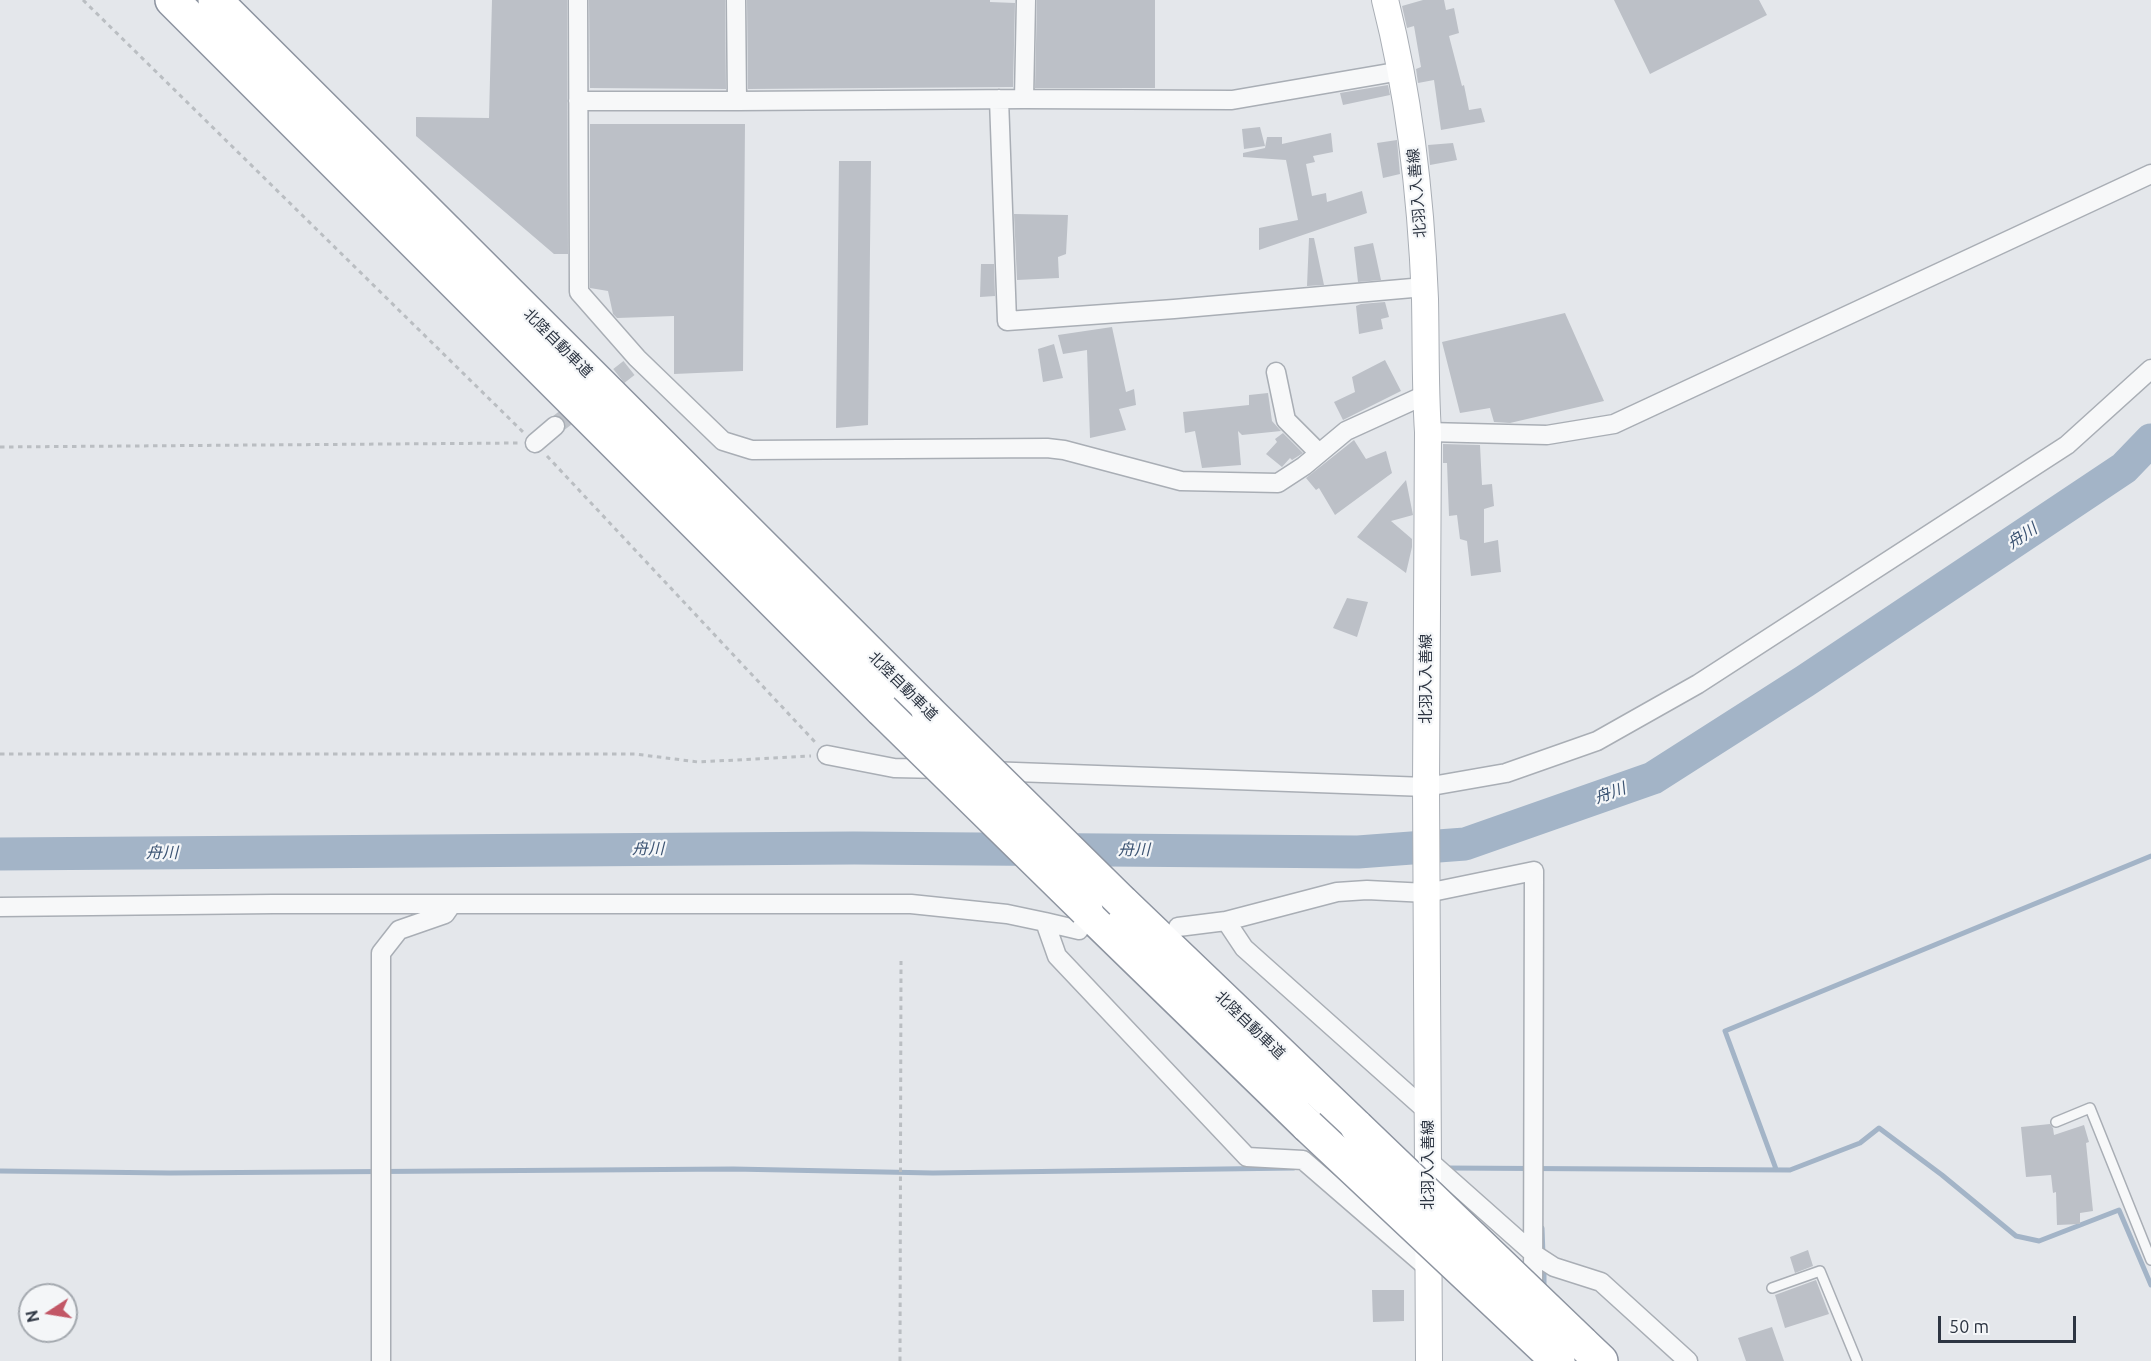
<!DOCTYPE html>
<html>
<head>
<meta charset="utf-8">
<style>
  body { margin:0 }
  #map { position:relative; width:2151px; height:1361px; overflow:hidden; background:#e4e7eb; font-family:Ubuntu,sans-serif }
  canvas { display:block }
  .north { position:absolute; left:18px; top:1283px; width:60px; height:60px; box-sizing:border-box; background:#f4f6f8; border:2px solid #a4a9af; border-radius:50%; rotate:258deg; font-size:16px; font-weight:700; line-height:24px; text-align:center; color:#2d3542 }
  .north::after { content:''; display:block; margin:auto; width:21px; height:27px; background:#c25766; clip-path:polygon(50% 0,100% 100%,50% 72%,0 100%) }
  .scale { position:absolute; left:1938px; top:1316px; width:138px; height:27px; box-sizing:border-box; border:3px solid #2d3542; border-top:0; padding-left:8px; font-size:18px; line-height:21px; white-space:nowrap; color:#2d3542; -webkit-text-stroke:4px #f4f6f8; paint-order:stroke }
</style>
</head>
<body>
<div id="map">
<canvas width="2151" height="1361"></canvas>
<div class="north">N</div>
<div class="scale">50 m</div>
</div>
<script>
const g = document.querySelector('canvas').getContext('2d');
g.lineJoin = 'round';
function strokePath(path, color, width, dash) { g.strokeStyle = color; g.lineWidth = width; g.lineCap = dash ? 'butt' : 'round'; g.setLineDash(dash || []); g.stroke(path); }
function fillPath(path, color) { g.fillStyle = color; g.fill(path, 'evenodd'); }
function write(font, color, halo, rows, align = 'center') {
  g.font = font + ' Ubuntu,"Noto Sans JP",sans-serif'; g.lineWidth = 4.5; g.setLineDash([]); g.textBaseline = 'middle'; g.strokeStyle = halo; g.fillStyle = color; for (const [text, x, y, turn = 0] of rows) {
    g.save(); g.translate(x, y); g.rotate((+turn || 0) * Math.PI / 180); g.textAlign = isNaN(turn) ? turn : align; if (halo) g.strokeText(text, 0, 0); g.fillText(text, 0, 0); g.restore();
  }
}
const stream = new Path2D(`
  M 1445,1168 L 1790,1170 L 1860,1143 L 1879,1128 L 1942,1175 L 2016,1236 L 2039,1241 L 2119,1210 L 2151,1285
  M 1776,1169 L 1725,1031 L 2151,856
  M 0,1171 L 170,1173 L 733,1169 L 933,1173 L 1294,1168
  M 1542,1228 L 1543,1255
  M 1544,1264 L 1544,1291`);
const river = new Path2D(`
  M 0,854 L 854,848 L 1358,852 L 1465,844 L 1653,778 L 1805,681 L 2124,468 L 2151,440`);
const building = new Path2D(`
  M 492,0 L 567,0 L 568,254 L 554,254 L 416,136 L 416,117 L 489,118 Z
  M 589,0 L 725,0 L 726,89 L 590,88 Z
  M 747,0 L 990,0 L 990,2 L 1015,3 L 1013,87 L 748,89 Z
  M 1037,0 L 1155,0 L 1155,88 L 1035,88 Z
  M 1423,0 L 1444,0 L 1446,10 L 1454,8 L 1459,33 L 1449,36 L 1462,86 L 1464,85 L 1469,110 L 1481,108 L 1485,122 L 1441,130 L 1434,80 L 1418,83 L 1416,69 L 1421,67 L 1414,26 L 1407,28 L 1402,6 Z
  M 1614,0 L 1759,0 L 1767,15 L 1650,74 Z
  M 1388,85 L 1390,95 L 1343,105 L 1340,93 Z
  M 590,124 L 745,124 L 743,371 L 674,374 L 674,316 L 617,318 L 613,314 L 608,291 L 590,288 Z
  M 1260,127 L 1265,146 L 1244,149 L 1242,129 Z
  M 1331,133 L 1333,152 L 1313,156 L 1315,162 L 1306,164 L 1312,196 L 1326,193 L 1327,202 L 1362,191 L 1367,213 L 1259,250 L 1259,228 L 1298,220 L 1286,160 L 1243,157 L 1243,153 L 1265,148 L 1267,137 L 1282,137 L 1282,144 Z
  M 1397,140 L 1400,174 L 1383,178 L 1377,143 Z
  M 1453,143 L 1457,160 L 1430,165 L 1428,145 Z
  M 839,161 L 871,161 L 868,425 L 836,428 Z
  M 1014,214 L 1068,215 L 1066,254 L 1058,257 L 1059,278 L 1017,280 Z
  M 1309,238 L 1314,238 L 1324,285 L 1307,286 Z
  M 1373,243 L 1381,280 L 1358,282 L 1354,247 Z
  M 981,264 L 994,264 L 995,296 L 980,297 Z
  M 1385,302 L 1389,317 L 1381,319 L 1383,329 L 1359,334 L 1356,306 L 1361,304 Z
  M 1565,313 L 1604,401 L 1510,423 L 1494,422 L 1490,408 L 1460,413 L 1442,342 Z
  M 1112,327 L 1126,392 L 1134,389 L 1136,405 L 1119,409 L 1126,430 L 1090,438 L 1087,350 L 1063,354 L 1058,335 Z
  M 1054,344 L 1063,378 L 1043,382 L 1038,349 Z
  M 1385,360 L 1401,391 L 1343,420 L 1334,402 L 1355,392 L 1352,377 Z
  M 1268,393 L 1272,421 L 1281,431 L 1242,435 L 1238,431 L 1241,465 L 1202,468 L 1195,431 L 1185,433 L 1183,412 L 1249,405 L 1249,395 Z
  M 1283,433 L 1303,453 L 1292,460 L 1290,458 L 1282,467 L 1266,454 L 1277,442 L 1275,439 Z
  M 1354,440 L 1366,459 L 1386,451 L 1392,473 L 1335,515 L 1319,488 L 1316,490 L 1306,478 Z
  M 1443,444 L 1480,445 L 1482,485 L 1492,484 L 1494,506 L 1484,509 L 1484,543 L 1498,540 L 1501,572 L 1471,576 L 1467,541 L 1460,539 L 1457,515 L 1449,516 L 1447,463 L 1443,463 Z
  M 1406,480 L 1413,515 L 1391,521 L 1412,539 L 1412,547 L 1406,573 L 1357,537 Z
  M 1347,598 L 1368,602 L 1357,637 L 1333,628 Z
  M 2050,1124 L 2053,1128 L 2054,1135 L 2084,1125 L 2089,1142 L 2086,1143 L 2093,1211 L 2080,1213 L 2080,1224 L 2057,1225 L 2056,1192 L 2053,1193 L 2051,1175 L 2026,1177 L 2021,1127 Z
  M 1808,1250 L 1813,1266 L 1795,1273 L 1790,1257 Z
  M 1816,1280 L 1829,1314 L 1785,1328 L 1775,1295 Z
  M 1372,1290 L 1404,1290 L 1404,1321 L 1373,1322 Z
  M 1772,1327 L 1784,1361 L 1746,1361 L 1738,1338 Z`);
const minorTunnel = new Path2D(`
  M 555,426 L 629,368`);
const path = new Path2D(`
  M 83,0 L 523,432
  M 0,447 L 518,443
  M 547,456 L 815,742
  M 0,754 L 635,754 L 698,762 L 811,756
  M 900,1361 L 901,961`);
const service = new Path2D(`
  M 2056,1122 L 2090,1108 L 2151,1260
  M 1772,1288 L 1820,1271 L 1857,1361`);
const minor = new Path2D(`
  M 578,0 L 579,292 L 637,358 L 723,441 L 752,450 L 1047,448 L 1064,450 L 1181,481 L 1278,483 L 1304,466 L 1346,431 L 1425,395
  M 999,99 L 1007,321 L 1174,309 L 1424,287
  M 1024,99 L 1026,0
  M 578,101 L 737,101 L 736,0
  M 737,101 L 1024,99 L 1232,100 L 1401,71
  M 1276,372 L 1286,420 L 1319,453
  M 1428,432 L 1547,435 L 1614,424 L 2151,174
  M 535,443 L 555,426
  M 827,755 L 894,768 L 942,769
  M 988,771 L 1426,787 L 1506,773 L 1597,741 L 1698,684 L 2067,445 L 2151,369
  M 0,907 L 273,904 L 911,904 L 1007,914 L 1045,922
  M 1226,921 L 1244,948 L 1428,1112
  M 1178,927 L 1226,921 L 1337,892 L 1367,890 L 1427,893 L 1534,871 L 1533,1296
  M 1079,930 L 1045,922 L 1057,956 L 1247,1157 L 1303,1160 L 1429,1269
  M 1427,1159 L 1534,1254 L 1554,1267 L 1601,1282 L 1688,1361
  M 381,1361 L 381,953 L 399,930 L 445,914 L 452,904`);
const secondary = new Path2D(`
  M 1385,0 C 1410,98 1421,198 1425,299 C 1426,344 1425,388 1428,432 L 1426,787 L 1429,1361`);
const motorway = new Path2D(`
  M 172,0 L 882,710
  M 215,0 L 928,711
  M 1122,902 L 1357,1127
  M 1086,910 L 1308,1126
  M 1582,1343 L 1601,1361`);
const motorwayBridge = new Path2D(`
  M 882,710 L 1086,910
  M 928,711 L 1122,902
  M 1308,1126 L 1558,1361
  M 1357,1127 L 1582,1343`);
const streetNames = [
  ["北羽入入善線",1417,193,-95],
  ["北陸自動車道",558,343,45],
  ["北羽入入善線",1426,679,-90],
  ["北陸自動車道",903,686,45],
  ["北陸自動車道",1250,1025,44],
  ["北羽入入善線",1428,1165,-90]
];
const waterNames = [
  ["舟川",2022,536,-34],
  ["舟川",1610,793,-20],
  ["舟川",648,849],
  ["舟川",1134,850],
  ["舟川",162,853]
];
strokePath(stream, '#a3b4c7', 5);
strokePath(river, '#a3b4c7', 33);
fillPath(building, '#bcc0c7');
strokePath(minorTunnel, '#bfc3c9', 18, [18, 9]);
strokePath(service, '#a9aeb5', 12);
strokePath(minor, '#a9aeb5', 21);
strokePath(secondary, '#a9aeb5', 28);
strokePath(motorway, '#8d94a0', 36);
strokePath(path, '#babec2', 3, [4.5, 4.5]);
strokePath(service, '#f7f8f9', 9);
strokePath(minor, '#f7f8f9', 18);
strokePath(secondary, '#fff', 26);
strokePath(motorway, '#fff', 33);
strokePath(motorwayBridge, '#8d94a0', 36, []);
strokePath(motorwayBridge, '#fff', 33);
write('15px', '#2d3542', '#f4f6f8', streetNames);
write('italic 16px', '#3b5372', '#f4f6f8', waterNames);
</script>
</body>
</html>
